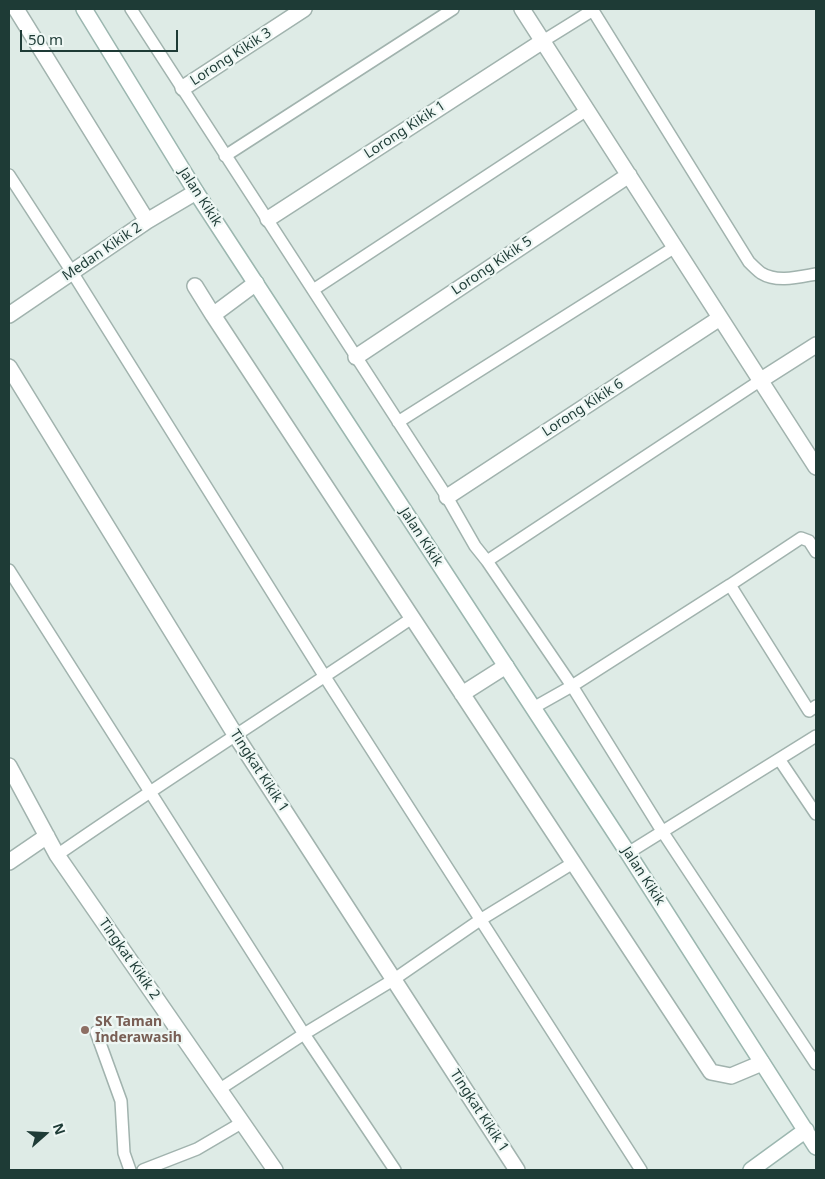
<!DOCTYPE html>
<html>
<head>
<meta charset="utf-8">
<style>
  body { margin:0 }
  #map { position:relative; width:825px; height:1179px; overflow:hidden; background:#deebe6; font-family:"Noto Sans",sans-serif }
  canvas { display:block }
  .frame { position:absolute; inset:0; border:10px solid #1e3b36; pointer-events:none }
  .north { position:absolute; left:20px; top:1109px; width:50px; height:50px; -webkit-text-stroke:4px #eef7f4; paint-order:stroke; rotate:71deg; font-size:14px; font-weight:700; line-height:20px; text-align:center; color:#1e3b36 }
  .north::after { content:''; display:block; margin:auto; width:18px; height:22px; background:#1e3b36; clip-path:polygon(50% 0,100% 100%,50% 72%,0 100%) }
  .scale { position:absolute; left:20px; top:30px; width:158px; height:22px; box-sizing:border-box; border:2px solid #1e3b36; border-top:0; padding-left:6px; font-size:15px; line-height:18px; white-space:nowrap; color:#1e3b36; -webkit-text-stroke:4px #eef7f4; paint-order:stroke }
</style>
</head>
<body>
<div id="map">
<canvas width="825" height="1179"></canvas>
<div class="frame"></div>
<div class="north">N</div>
<div class="scale">50 m</div>
</div>
<script>
const g = document.querySelector('canvas').getContext('2d');
g.lineJoin = 'round';
function strokePath(path, color, width, dash) { g.strokeStyle = color; g.lineWidth = width; g.lineCap = dash ? 'butt' : 'round'; g.setLineDash(dash || []); g.stroke(path); }
function write(font, color, halo, rows, align = 'center') {
  g.font = font + ' "Noto Sans",sans-serif'; g.lineWidth = 4.5; g.setLineDash([]); g.textBaseline = 'middle'; g.strokeStyle = halo; g.fillStyle = color; for (const [text, x, y, turn = 0] of rows) {
    g.save(); g.translate(x, y); g.rotate((+turn || 0) * Math.PI / 180); g.textAlign = isNaN(turn) ? turn : align; if (halo) g.strokeText(text, 0, 0); g.fillText(text, 0, 0); g.restore();
  }
}
const lane = new Path2D(`
  M 131,9 L 447,497 L 475,546 L 487,561 L 761,380
  M 592,9 L 749,262 C 753,266 757,270 761,273 C 777,283 799,277 816,274
  M 543,41 L 593,10
  M 225,156 L 453,9
  M 9,175 L 72,272 L 325,677 L 641,1170
  M 313,290 L 587,110
  M 398,422 L 675,247
  M 487,561 L 572,686 L 662,831 L 816,1064
  M 9,570 L 304,1034 L 395,1170
  M 730,585 L 801,538 L 809,541 L 816,552
  M 533,708 L 572,686 L 730,585 L 809,711 L 816,706
  M 779,759 L 816,814
  M 628,853 L 816,736
  M 57,855 C 174,774 294,698 412,618
  M 96,1032 L 121,1101 L 124,1153 L 130,1170
  M 220,1089 L 304,1034 L 393,980 L 480,920 L 573,863
  M 143,1170 L 197,1149 L 243,1122`);
const street = new Path2D(`
  M 16,9 L 147,221
  M 522,9 L 816,467
  M 183,88 L 304,9
  M 268,219 L 543,41
  M 195,286 L 213,315 L 711,1072 L 731,1076 L 762,1063
  M 9,315 L 147,221 L 196,192
  M 213,315 L 256,283
  M 356,357 L 629,175
  M 9,367 L 236,736 L 517,1170
  M 761,380 L 816,345
  M 447,497 L 720,318
  M 462,694 L 506,666
  M 9,766 L 57,855 L 275,1170
  M 9,862 L 47,836`);
const secondary = new Path2D(`
  M 84,9 L 196,192 L 628,853 L 816,1147
  M 751,1170 L 806,1130`);
const markers = [
  [85,1030,5,"#8d6e63"]
];
const streetNames = [
  ["Lorong Kikik 3",231,57,-33],
  ["Lorong Kikik 1",405,130,-33],
  ["Jalan Kikik",200,197,57],
  ["Medan Kikik 2",102,252,-34],
  ["Lorong Kikik 5",492,266,-34],
  ["Lorong Kikik 6",583,408,-33],
  ["Jalan Kikik",421,537,57],
  ["Tingkat Kikik 1",259,771,57],
  ["Jalan Kikik",643,876,57],
  ["Tingkat Kikik 2",129,959,55],
  ["Tingkat Kikik 1",479,1111,57]
];
const educationNames = [
  ["SK Taman",95,1022],
  ["Inderawasih",95,1038]
];
strokePath(lane, '#a1b3ae', 14);
strokePath(street, '#a1b3ae', 18);
strokePath(secondary, '#9cb7b0', 18);
strokePath(lane, '#fff', 11);
strokePath(street, '#fff', 15);
strokePath(secondary, '#fff', 15);
for (const [x, y, r, color] of markers) { const dot = new Path2D(); dot.arc(x, y, r, 0, 2 * Math.PI); g.fillStyle = color; g.fill(dot); strokePath(dot, '#eef7f4', 2); }
write('14px', '#1e3b36', '#eef7f4', streetNames);
write('bold 14px', '#785e54', '#eef7f4', educationNames, 'left');
</script>
</body>
</html>
